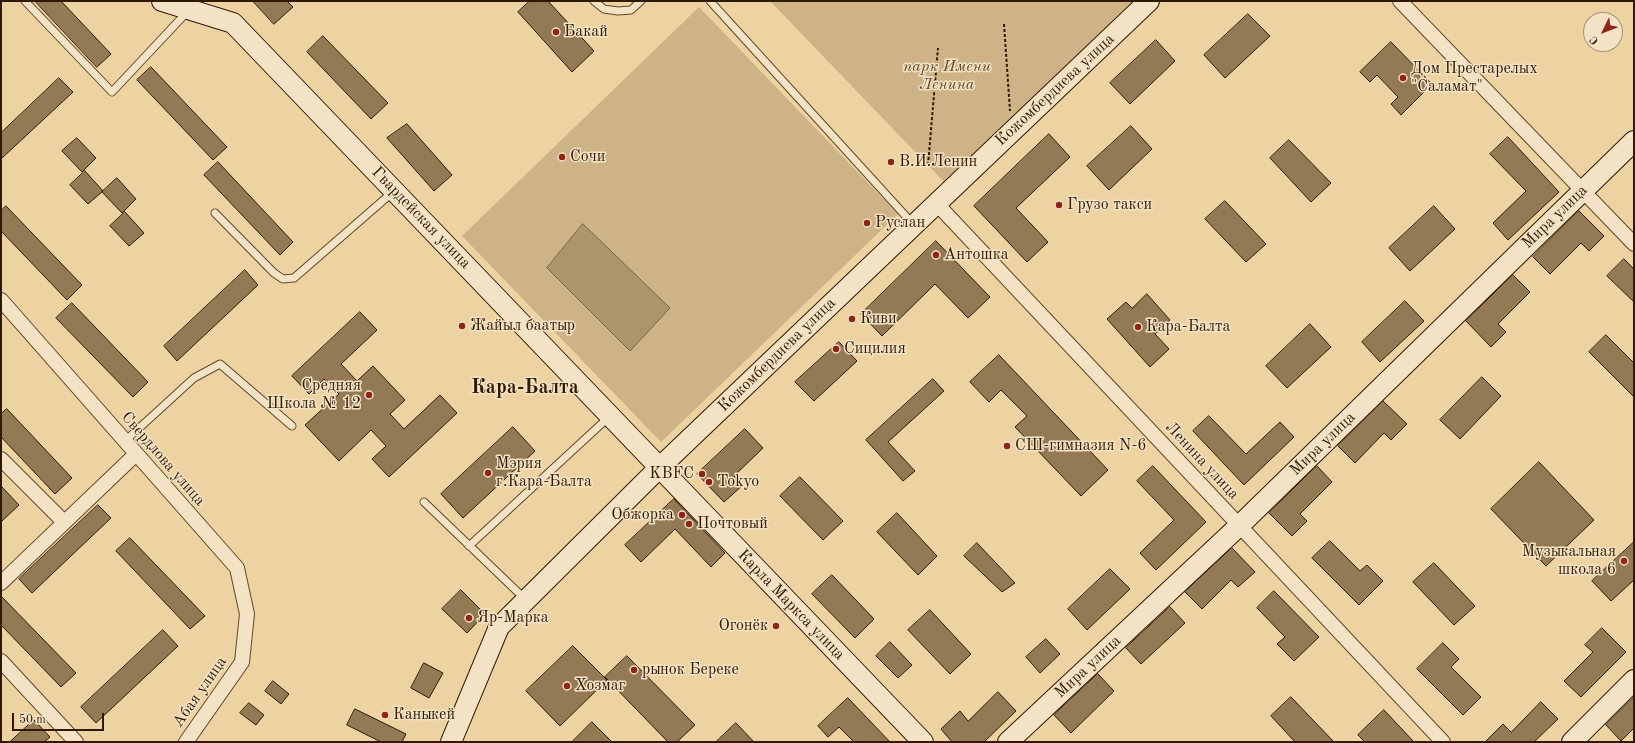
<!DOCTYPE html>
<html>
<head>
<meta charset="utf-8">
<style>
  body { margin:0 }
  #map { position:relative; width:1635px; height:743px; overflow:hidden; background:#edd3a2; font-family:"Old Standard TT",serif }
  canvas { display:block }
  .frame { position:absolute; inset:0; border:2px solid #2f1900; pointer-events:none }
  .north { position:absolute; left:1583px; top:12px; width:40px; height:40px; box-sizing:border-box; background:#f3e2c3; border:1px solid #a59275; border-radius:50%; rotate:227deg; font-size:11px; font-weight:700; line-height:16px; text-align:center; color:#2f1900 }
  .north::after { content:''; display:block; margin:auto; width:14px; height:18px; background:#8f2418; clip-path:polygon(50% 0,100% 100%,50% 72%,0 100%) }
  .scale { position:absolute; left:12px; top:713px; width:92px; height:18px; box-sizing:border-box; border:2px solid #2f1900; border-top:0; padding-left:5px; font-size:12px; line-height:14px; white-space:nowrap; color:#2f1900; -webkit-text-stroke:3px #f3e2c3; paint-order:stroke }
</style>
</head>
<body>
<div id="map">
<canvas width="1635" height="743"></canvas>
<div class="frame"></div>
<div class="north">С</div>
<div class="scale">50 m</div>
</div>
<script>
const g = document.querySelector('canvas').getContext('2d');
g.lineJoin = 'round';
function fillPath(path, color) { g.fillStyle = color; g.fill(path, 'evenodd'); }
function strokePath(path, color, width, dash) { g.strokeStyle = color; g.lineWidth = width; g.lineCap = dash ? 'butt' : 'round'; g.setLineDash(dash || []); g.stroke(path); }
function write(font, color, halo, rows, align = 'center') {
  g.font = font + ' "Old Standard TT",serif'; g.lineWidth = 3; g.setLineDash([]); g.textBaseline = 'middle'; g.strokeStyle = halo; g.fillStyle = color; for (const [text, x, y, turn = 0] of rows) {
    g.save(); g.translate(x, y); g.rotate((+turn || 0) * Math.PI / 180); g.textAlign = isNaN(turn) ? turn : align; if (halo) g.strokeText(text, 0, 0); g.fillText(text, 0, 0); g.restore();
  }
}
const green = new Path2D(`
  M 770,1 L 1133,1 L 944,182 Z
  M 699,7 L 898,214 L 661,442 L 462,236 Z`);
const water = new Path2D(`
  M 583,224 L 670,308 L 630,351 L 547,268 Z`);
const building = new Path2D(`
  M 35,1 L 61,1 L 111,54 L 97,67 Z
  M 253,1 L 287,1 L 293,7 L 274,24 Z
  M 530,1 L 548,1 L 594,51 L 572,72 L 518,12 Z
  M 1248,14 L 1270,36 L 1225,78 L 1204,55 Z
  M 323,36 L 388,103 L 371,119 L 307,52 Z
  M 1156,40 L 1175,61 L 1130,104 L 1110,83 Z
  M 1391,42 L 1432,84 L 1401,115 L 1391,104 L 1398,97 L 1377,75 L 1370,82 L 1360,72 Z
  M 151,67 L 227,147 L 213,160 L 137,80 Z
  M 59,78 L 73,92 L 1,159 L 1,133 Z
  M 407,124 L 452,175 L 434,191 L 387,138 Z
  M 1131,126 L 1152,149 L 1109,190 L 1087,166 Z
  M 1049,134 L 1070,157 L 1016,208 L 1048,242 L 1027,262 L 974,206 Z
  M 1508,137 L 1559,192 L 1508,240 L 1493,223 L 1526,191 L 1490,154 Z
  M 77,138 L 96,158 L 82,172 L 62,151 Z
  M 1289,140 L 1331,183 L 1311,202 L 1270,158 Z
  M 218,162 L 293,242 L 280,255 L 204,175 Z
  M 85,171 L 103,191 L 88,204 L 70,185 Z
  M 117,178 L 136,199 L 122,213 L 102,192 Z
  M 1225,201 L 1266,244 L 1246,262 L 1205,219 Z
  M 6,206 L 82,285 L 67,300 L 1,231 L 1,211 Z
  M 1434,206 L 1455,229 L 1410,271 L 1389,248 Z
  M 1579,211 L 1604,236 L 1589,251 L 1581,243 L 1550,274 L 1533,257 Z
  M 125,212 L 144,233 L 129,246 L 110,226 Z
  M 936,241 L 990,297 L 968,318 L 935,284 L 882,336 L 861,314 Z
  M 1624,259 L 1634,269 L 1634,302 L 1607,276 Z
  M 245,270 L 258,285 L 177,361 L 164,346 Z
  M 1513,275 L 1530,292 L 1498,324 L 1506,332 L 1491,347 L 1466,321 Z
  M 1147,294 L 1170,320 L 1155,334 L 1169,349 L 1150,367 L 1107,319 L 1126,302 L 1132,308 Z
  M 1405,301 L 1424,321 L 1380,362 L 1362,342 Z
  M 72,303 L 148,382 L 133,397 L 56,318 Z
  M 360,312 L 377,330 L 341,364 L 357,381 L 373,366 L 405,400 L 390,414 L 404,429 L 440,395 L 457,413 L 389,477 L 372,459 L 386,446 L 371,430 L 339,461 L 305,425 L 339,394 L 324,379 L 309,394 L 292,376 Z
  M 1310,324 L 1331,347 L 1287,388 L 1266,366 Z
  M 1606,335 L 1634,363 L 1634,397 L 1589,352 Z
  M 839,342 L 857,361 L 814,401 L 795,382 Z
  M 999,355 L 1108,470 L 1081,496 L 1015,427 L 1027,416 L 1001,390 L 989,402 L 970,382 Z
  M 1482,377 L 1501,396 L 1460,439 L 1440,420 Z
  M 933,379 L 944,391 L 888,442 L 915,471 L 903,481 L 866,440 Z
  M 1383,401 L 1407,424 L 1391,440 L 1384,433 L 1355,463 L 1338,446 Z
  M 7,409 L 72,478 L 55,494 L 1,437 L 1,414 Z
  M 1209,416 L 1246,454 L 1280,422 L 1294,437 L 1244,485 L 1193,431 Z
  M 513,427 L 535,451 L 463,518 L 441,494 Z
  M 745,429 L 763,448 L 734,476 L 743,485 L 724,502 L 697,474 Z
  M 1539,462 L 1594,520 L 1546,566 L 1491,509 Z
  M 1153,466 L 1206,522 L 1156,570 L 1140,553 L 1174,520 L 1137,481 Z
  M 1317,466 L 1332,482 L 1300,514 L 1307,521 L 1292,536 L 1269,513 Z
  M 800,477 L 843,521 L 823,540 L 780,496 Z
  M 1,486 L 19,505 L 1,522 Z
  M 674,499 L 725,553 L 711,567 L 675,529 L 641,562 L 625,545 Z
  M 98,505 L 111,518 L 32,593 L 19,579 Z
  M 897,513 L 937,556 L 918,575 L 877,532 Z
  M 130,538 L 205,616 L 190,629 L 116,551 Z
  M 1330,541 L 1360,571 L 1367,565 L 1383,581 L 1359,605 L 1312,558 Z
  M 1634,542 L 1634,580 L 1611,601 L 1592,581 Z
  M 977,543 L 1015,583 L 1002,592 L 964,556 Z
  M 1232,548 L 1255,572 L 1238,587 L 1231,580 L 1202,609 L 1185,592 Z
  M 1434,563 L 1475,606 L 1454,625 L 1413,582 Z
  M 1110,569 L 1130,589 L 1087,630 L 1068,609 Z
  M 832,575 L 874,619 L 855,638 L 812,594 Z
  M 461,590 L 485,614 L 467,633 L 442,609 Z
  M 1274,591 L 1319,637 L 1294,661 L 1277,644 L 1285,637 L 1257,608 Z
  M 1,596 L 76,673 L 61,687 L 1,625 Z
  M 1170,607 L 1185,623 L 1141,664 L 1126,648 Z
  M 930,610 L 971,654 L 950,674 L 908,630 Z
  M 1602,628 L 1626,652 L 1581,697 L 1564,681 L 1593,652 L 1585,645 Z
  M 163,630 L 178,646 L 96,723 L 81,707 Z
  M 1046,639 L 1060,654 L 1040,673 L 1026,657 Z
  M 890,642 L 912,665 L 898,678 L 876,656 Z
  M 1443,643 L 1459,659 L 1451,667 L 1481,697 L 1463,715 L 1417,669 Z
  M 573,646 L 607,680 L 560,726 L 526,691 Z
  M 627,656 L 695,725 L 677,742 L 668,742 L 605,677 Z
  M 424,663 L 443,673 L 429,698 L 411,688 Z
  M 1098,674 L 1114,691 L 1071,733 L 1054,715 Z
  M 273,681 L 289,694 L 281,704 L 265,691 Z
  M 998,692 L 1016,711 L 984,742 L 952,742 L 941,729 L 960,711 L 968,721 Z
  M 1291,697 L 1334,742 L 1295,742 L 1271,716 Z
  M 1634,697 L 1634,728 L 1621,741 L 1606,725 Z
  M 848,698 L 890,742 L 854,742 L 839,727 L 828,737 L 818,726 Z
  M 1541,702 L 1558,719 L 1534,742 L 1485,742 L 1503,724 L 1511,732 Z
  M 249,703 L 264,715 L 256,725 L 240,713 Z
  M 355,709 L 406,734 L 402,742 L 381,742 L 347,725 Z
  M 1384,710 L 1414,742 L 1365,742 L 1358,735 Z
  M 34,720 L 50,737 L 44,742 L 10,742 Z
  M 592,722 L 612,742 L 572,742 Z
  M 736,723 L 754,742 L 716,742 Z`);
const path = new Path2D(`
  M 1004,24 L 1010,111
  M 928,165 L 938,48`);
const lane = new Path2D(`
  M 25,1 L 112,92 L 188,11
  M 594,1 L 604,9 L 618,11 L 631,10 L 641,1
  M 710,1 L 913,224
  M 215,213 L 274,273 L 283,279 L 294,278 L 394,191
  M 125,441 L 194,378 L 220,364 L 292,426
  M 424,502 L 526,600
  M 469,546 L 610,416`);
const street = new Path2D(`
  M 1400,1 L 1634,244
  M 936,203 L 1443,742
  M 1,300 L 237,568 L 247,614 L 242,662 L 186,742
  M 1,459 L 64,522
  M 1,583 L 136,454
  M 1,661 L 76,742`);
const secondary = new Path2D(`
  M 162,1 L 233,23 L 923,742
  M 451,742 L 499,627 L 659,468 L 1149,1
  M 1008,742 L 1239,526 L 1634,141
  M 1572,742 L 1634,680`);
const markers = [
  [556,32,4,"#8f2418"],
  [1403,78,4,"#8f2418"],
  [562,157,4,"#8f2418"],
  [891,162,4,"#8f2418"],
  [1059,205,4,"#8f2418"],
  [867,223,4,"#8f2418"],
  [936,255,4,"#8f2418"],
  [852,319,4,"#8f2418"],
  [462,326,4,"#8f2418"],
  [1138,327,4,"#8f2418"],
  [836,349,4,"#8f2418"],
  [369,395,4,"#8f2418"],
  [1007,446,4,"#8f2418"],
  [488,473,4,"#8f2418"],
  [702,474,4,"#8f2418"],
  [709,482,4,"#8f2418"],
  [682,515,4,"#8f2418"],
  [689,524,4,"#8f2418"],
  [1624,561,4,"#8f2418"],
  [469,618,4,"#8f2418"],
  [776,626,4,"#8f2418"],
  [634,670,4,"#8f2418"],
  [567,686,4,"#8f2418"],
  [385,715,4,"#8f2418"]
];
const poiNames = [
  ["Бакай",564,32],
  ["Дом Престарелых",1411,69],
  ["\"Саламат\"",1411,87],
  ["Сочи",570,157],
  ["В.И.Ленин",899,162],
  ["Грузо такси",1067,205],
  ["Руслан",875,223],
  ["Антошка",944,255],
  ["Киви",860,319],
  ["Жайыл баатыр",470,326],
  ["Кара-Балта",1146,327],
  ["Сицилия",844,349],
  ["Средняя",361,386,"right"],
  ["Школа № 12",361,404,"right"],
  ["СШ-гимназия N-6",1015,446],
  ["Мэрия",496,464],
  ["г.Кара-Балта",496,482],
  ["KBFC",694,474,"right"],
  ["Tokyo",717,482],
  ["Обжорка",674,515,"right"],
  ["Почтовый",697,524],
  ["Музыкальная",1616,552,"right"],
  ["школа 6",1616,570,"right"],
  ["Яр-Марка",477,618],
  ["Огонёк",768,626,"right"],
  ["рынок Береке",642,670],
  ["Хозмаг",575,686],
  ["Каныкей",393,715]
];
const parkNames = [
  ["парк Имени",947,67],
  ["Ленина",947,85]
];
const streetNames = [
  ["Кожомбердиева улица",1055,90,-43],
  ["Мира улица",1555,217,-44],
  ["Гвардейская улица",421,218,46],
  ["Кожомбердиева улица",777,355,-44],
  ["Мира улица",1323,444,-44],
  ["Свердлова улица",163,459,49],
  ["Ленина улица",1202,461,47],
  ["Карла Маркса улица",791,605,46],
  ["Мира улица",1088,667,-43],
  ["Абая улица",200,692,-55]
];
const districtNames = [
  ["Кара-Балта",525,388]
];
fillPath(green, '#cdb386');
fillPath(water, '#ac946b');
strokePath(water, '#7a6340', 1);
fillPath(building, '#927a54');
strokePath(building, '#2f1900', 1);
strokePath(lane, '#5e4828', 9);
strokePath(street, '#5e4828', 16);
strokePath(secondary, '#2f1900', 22);
strokePath(path, '#2f1900', 2, [3, 2]);
strokePath(lane, '#f3e2c3', 7);
strokePath(street, '#f3e2c3', 14);
strokePath(secondary, '#f3e2c3', 20);
for (const [x, y, r, color] of markers) { const dot = new Path2D(); dot.arc(x, y, r, 0, 2 * Math.PI); g.fillStyle = color; g.fill(dot); strokePath(dot, '#f3e2c3', 1.5); }
write('16px', '#2f1900', '#f3e2c3', poiNames, 'left');
write('italic 16px', '#5e4728', '#f3e2c3', parkNames);
write('16px', '#2f1900', '#f3e2c3', streetNames);
write('bold 20px', '#2f1900', '#f3e2c3', districtNames);
</script>
</body>
</html>
